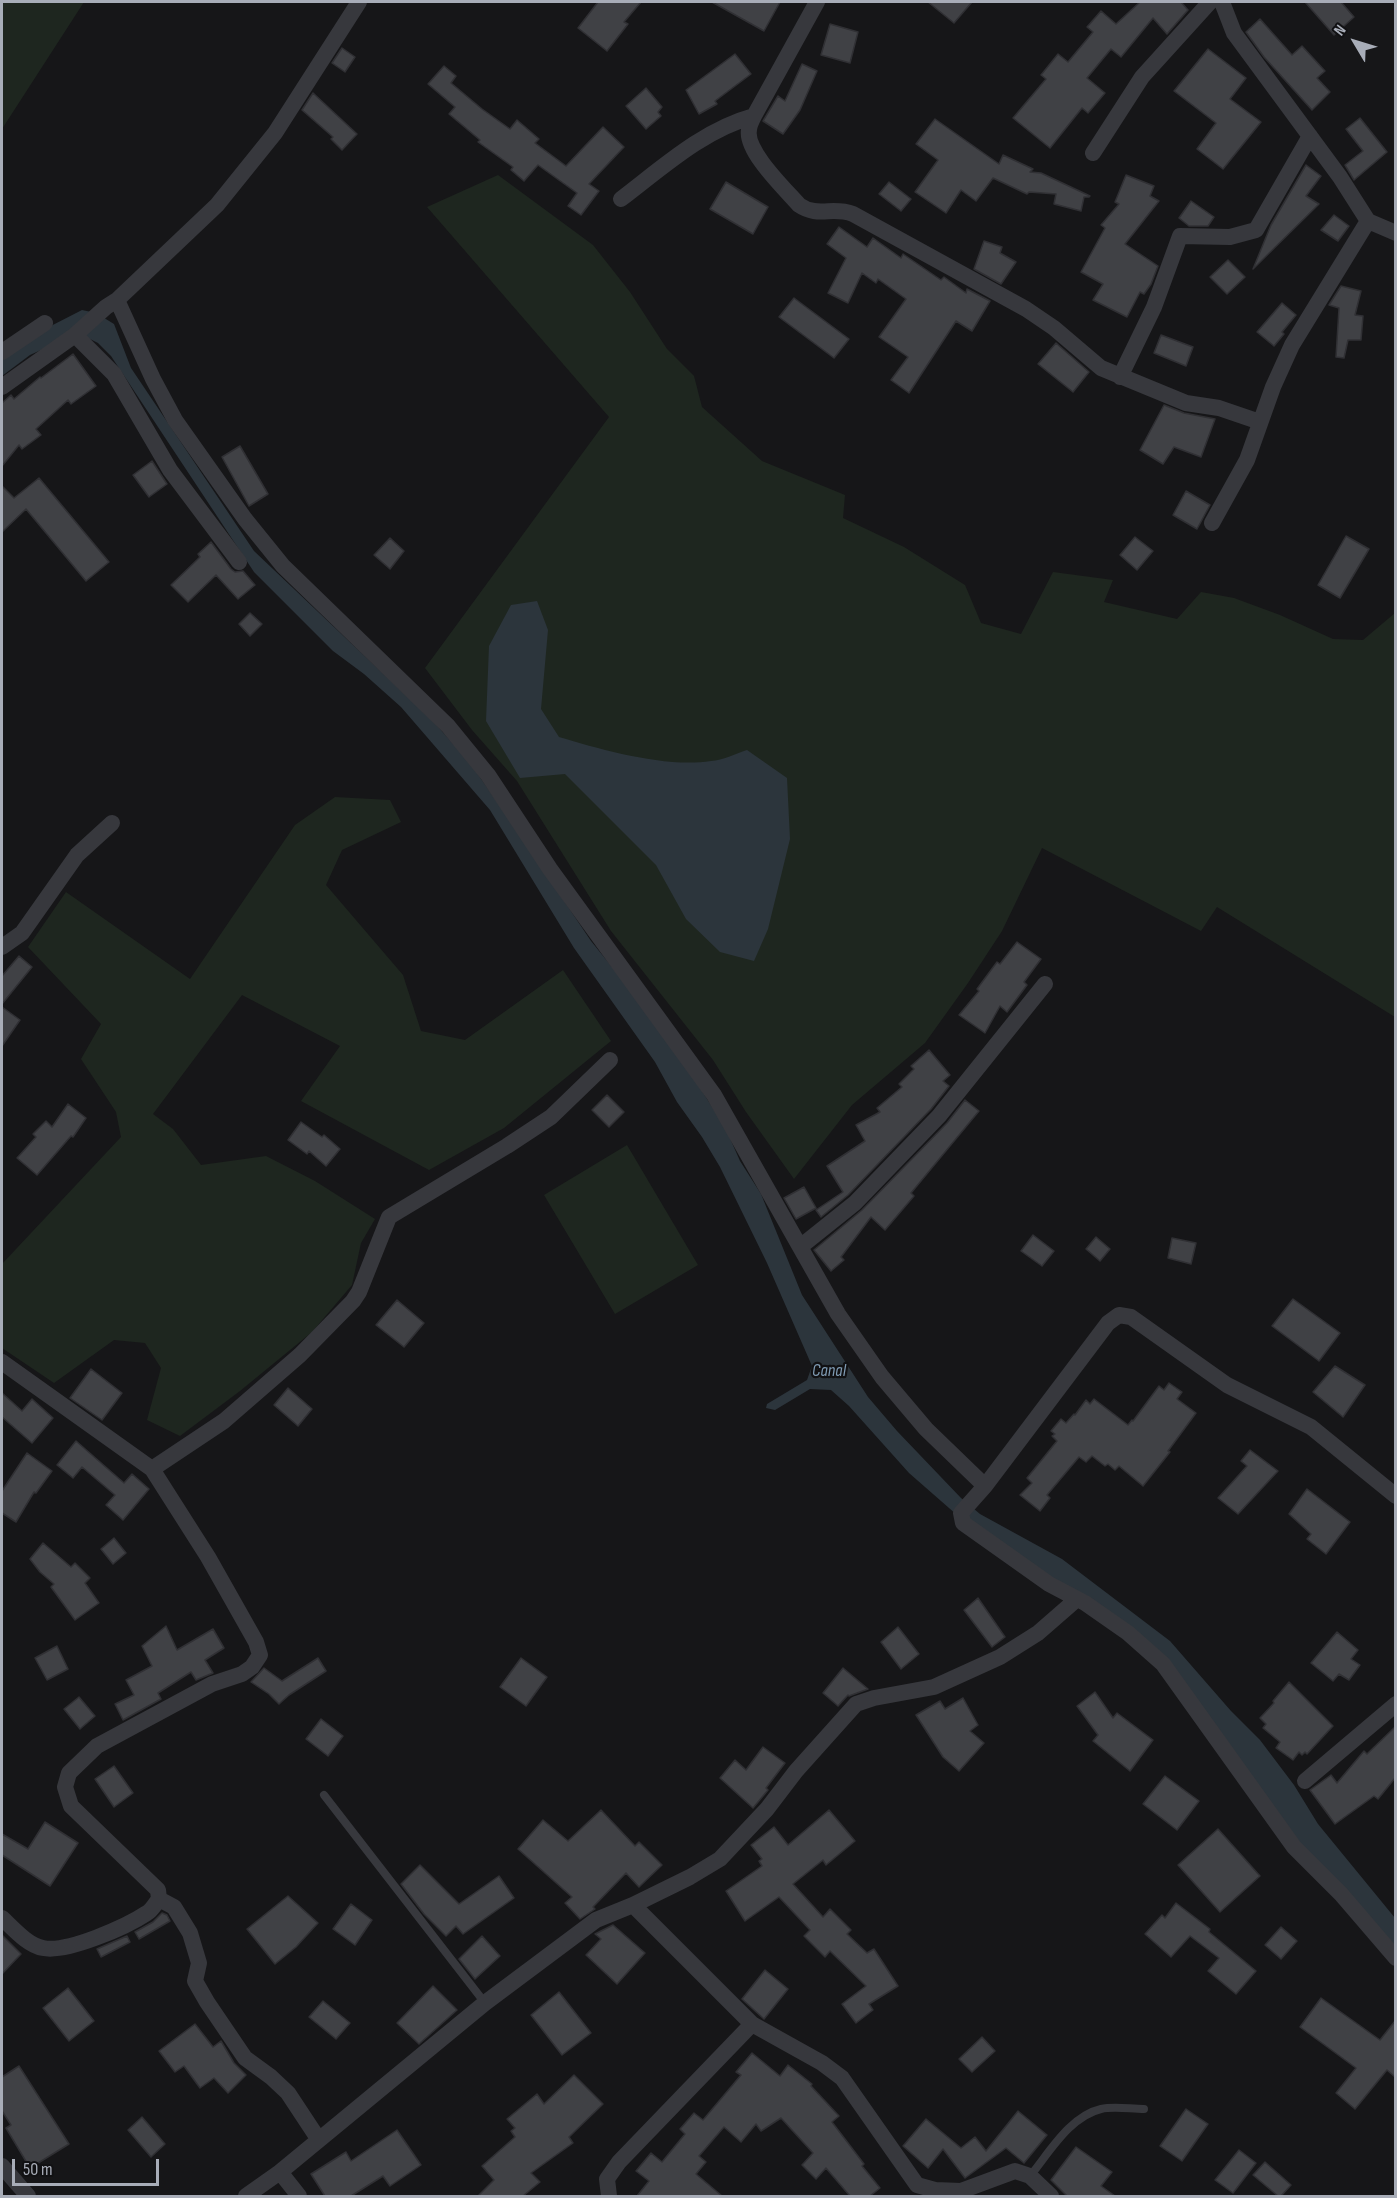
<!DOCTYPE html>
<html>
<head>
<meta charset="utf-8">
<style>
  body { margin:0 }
  #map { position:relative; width:1397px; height:2198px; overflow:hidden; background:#161618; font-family:"Sofia Sans Condensed",sans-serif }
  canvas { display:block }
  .frame { position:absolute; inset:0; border:3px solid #a8adb8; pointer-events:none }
  .north { position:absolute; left:1325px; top:12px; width:60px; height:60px; -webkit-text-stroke:4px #111113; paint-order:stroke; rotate:308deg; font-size:16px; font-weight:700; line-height:24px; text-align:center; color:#a8adb8 }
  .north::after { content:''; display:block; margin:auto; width:21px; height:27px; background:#a8adb8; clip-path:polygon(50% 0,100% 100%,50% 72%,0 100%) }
  .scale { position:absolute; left:12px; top:2159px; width:147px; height:27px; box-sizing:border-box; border:3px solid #a8adb8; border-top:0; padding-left:8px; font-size:18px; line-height:21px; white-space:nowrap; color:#a8adb8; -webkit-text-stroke:4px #111113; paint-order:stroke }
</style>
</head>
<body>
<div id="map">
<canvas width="1397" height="2198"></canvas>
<div class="frame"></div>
<div class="north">N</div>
<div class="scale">50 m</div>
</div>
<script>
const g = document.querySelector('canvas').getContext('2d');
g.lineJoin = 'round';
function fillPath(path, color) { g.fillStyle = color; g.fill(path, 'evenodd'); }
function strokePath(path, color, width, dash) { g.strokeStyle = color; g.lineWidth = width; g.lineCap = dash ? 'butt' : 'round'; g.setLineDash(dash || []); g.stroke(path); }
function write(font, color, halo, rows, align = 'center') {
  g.font = font + ' "Sofia Sans Condensed",sans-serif'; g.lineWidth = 4.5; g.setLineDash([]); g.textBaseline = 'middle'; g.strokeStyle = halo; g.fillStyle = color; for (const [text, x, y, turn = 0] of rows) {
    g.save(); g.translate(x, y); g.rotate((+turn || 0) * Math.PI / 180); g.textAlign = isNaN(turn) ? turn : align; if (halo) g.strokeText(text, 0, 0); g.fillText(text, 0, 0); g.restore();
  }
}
const green = new Path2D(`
  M 2,2 L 84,2 L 2,129 Z
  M 498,175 L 593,245 L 630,292 L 667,349 L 694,376 L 702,407 L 762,461 L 845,495 L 843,518 L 904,547 L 965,585 L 981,623 L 1021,634 L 1053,572 L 1113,580 L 1104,602 L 1177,619 L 1201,592 L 1234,598 L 1280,615 L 1333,639 L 1363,640 L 1395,613 L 1395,1017 L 1217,907 L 1201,931 L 1042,848 L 1002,931 L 968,983 L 925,1043 L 852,1105 L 794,1179 L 746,1112 L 713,1060 L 611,931 L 517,781 L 472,730 L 425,668 L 609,417 L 427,207 Z
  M 335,797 L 390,800 L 401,822 L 342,850 L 326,885 L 403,975 L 421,1031 L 465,1040 L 563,970 L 611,1041 L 504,1128 L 429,1170 L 301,1101 L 340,1046 L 242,995 L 153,1114 L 173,1129 L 201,1165 L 266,1156 L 315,1181 L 375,1219 L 361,1243 L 352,1285 L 312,1332 L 240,1391 L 180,1436 L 147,1420 L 161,1368 L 145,1343 L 114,1340 L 54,1383 L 2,1348 L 2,1264 L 121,1137 L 116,1112 L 81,1059 L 101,1024 L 28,947 L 66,892 L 190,979 L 295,825 Z
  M 627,1145 L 698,1265 L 615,1314 L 544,1195 Z`);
const water = new Path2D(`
  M 82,310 L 96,313 L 114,324 L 131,368 L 254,551 L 432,720 L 470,763 L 511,822 L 591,941 L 629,988 L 691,1074 L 725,1127 L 740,1161 L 761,1194 L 802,1295 L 868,1397 L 897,1431 L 961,1498 L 980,1514 L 1062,1559 L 1170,1641 L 1231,1711 L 1260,1740 L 1294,1785 L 1318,1824 L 1395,1918 L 1395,1954 L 1312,1861 L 1175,1672 L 957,1515 L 909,1473 L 849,1406 L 831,1390 L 810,1389 L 775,1410 L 766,1408 L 767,1404 L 807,1380 L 812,1366 L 767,1263 L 720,1167 L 702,1137 L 677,1102 L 655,1062 L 574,948 L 490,810 L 401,707 L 364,674 L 333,651 L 254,572 L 111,356 L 98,343 L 78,333 L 30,355 L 2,376 L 2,358 L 43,330 Z
  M 537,601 L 548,630 L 541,709 L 559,737 C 603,750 665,768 711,761 C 723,760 735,754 747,750 L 787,778 L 790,839 L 768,929 L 754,961 L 720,952 L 686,919 L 656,865 L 565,774 L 520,778 L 486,721 L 489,646 L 511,605 Z`);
const building = new Path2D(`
  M 598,2 L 641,2 L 624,22 L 628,24 L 607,51 L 578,28 Z
  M 712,2 L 780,2 L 764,31 Z
  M 928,2 L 972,2 L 954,23 Z
  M 1140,2 L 1181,2 L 1188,10 L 1167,34 L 1153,18 L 1121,57 L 1111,49 L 1087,78 L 1105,93 L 1088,113 L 1082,108 L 1050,148 L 1013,118 L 1046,79 L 1041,75 L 1058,54 L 1068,62 L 1093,32 L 1087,27 L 1101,11 L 1116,24 Z
  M 1305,2 L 1341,2 L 1354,17 L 1334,35 Z
  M 1260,19 L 1292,55 L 1302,46 L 1325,71 L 1317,78 L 1330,92 L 1312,110 L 1264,57 L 1246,32 Z
  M 830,24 L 858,32 L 850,63 L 821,55 Z
  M 342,48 L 355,57 L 345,72 L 332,63 Z
  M 1208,49 L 1246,78 L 1230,99 L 1261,122 L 1223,169 L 1197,149 L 1216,123 L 1174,91 Z
  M 735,54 L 751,74 L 715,101 L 717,104 L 699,114 L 686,90 Z
  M 802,64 L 817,71 L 800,110 L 783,134 L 763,121 L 778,96 L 785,101 Z
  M 444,66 L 456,76 L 451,83 L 482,109 L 510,129 L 517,120 L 539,139 L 535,143 L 566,166 L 603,127 L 624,147 L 589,184 L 599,191 L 581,215 L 568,206 L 577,193 L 538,165 L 524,181 L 511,170 L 513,167 L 478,142 L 480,140 L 449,114 L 455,107 L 428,84 Z
  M 646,88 L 662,107 L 658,112 L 661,116 L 646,129 L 626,106 Z
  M 313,93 L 357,134 L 342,150 L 331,139 L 333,137 L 302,110 Z
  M 1360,118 L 1387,152 L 1354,180 L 1345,165 L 1363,151 L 1346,129 Z
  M 935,119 L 999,164 L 1003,155 L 1033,169 L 1030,172 L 1041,173 L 1090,196 L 1089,197 L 1084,197 L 1081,211 L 1054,204 L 1056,194 L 1029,192 L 1027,194 L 993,178 L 976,201 L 961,190 L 946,213 L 915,192 L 938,160 L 916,144 Z
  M 1306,165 L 1321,176 L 1306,196 L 1319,204 L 1253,269 L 1271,225 Z
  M 1126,175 L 1154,186 L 1150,196 L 1159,201 L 1125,244 L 1158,266 L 1151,284 L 1144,294 L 1140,292 L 1127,317 L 1093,300 L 1103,284 L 1081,272 L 1105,228 L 1101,225 L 1119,204 L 1115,202 Z
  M 726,182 L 768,207 L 753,234 L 710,209 Z
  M 889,182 L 911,199 L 901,211 L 879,194 Z
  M 1191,201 L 1214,217 L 1208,226 L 1189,226 L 1179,218 Z
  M 1334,215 L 1349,226 L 1338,241 L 1321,230 Z
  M 839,227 L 867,247 L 873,238 L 901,258 L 903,254 L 941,280 L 944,277 L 966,293 L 967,289 L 990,301 L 972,331 L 956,321 L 909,393 L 891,380 L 908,357 L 879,337 L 906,299 L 878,279 L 876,283 L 862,273 L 848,303 L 828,293 L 846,258 L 827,244 Z
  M 984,241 L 1002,247 L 1000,253 L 1016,262 L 1001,284 L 974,269 Z
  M 1228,260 L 1245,277 L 1227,294 L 1210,277 Z
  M 1341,286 L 1361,291 L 1355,315 L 1363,316 L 1361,340 L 1348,340 L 1344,358 L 1336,357 L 1339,308 L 1329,305 Z
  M 794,298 L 849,339 L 834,358 L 779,317 Z
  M 1282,303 L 1296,315 L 1282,332 L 1284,334 L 1274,346 L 1257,332 Z
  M 1161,335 L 1193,347 L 1186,366 L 1154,353 Z
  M 1056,343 L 1089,372 L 1073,392 L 1038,364 Z
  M 73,354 L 96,386 L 71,404 L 68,400 L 36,429 L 41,435 L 22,449 L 19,445 L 2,466 L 2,403 L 11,395 L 14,399 L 40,377 L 41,378 Z
  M 1164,405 L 1184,413 L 1215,419 L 1201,457 L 1174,447 L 1163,464 L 1140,450 Z
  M 240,446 L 268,494 L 249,506 L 222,457 Z
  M 152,461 L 167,484 L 149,497 L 133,475 Z
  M 39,478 L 109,562 L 86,581 L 26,509 L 2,532 L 2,486 L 14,498 Z
  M 1186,491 L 1210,505 L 1197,529 L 1173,515 Z
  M 1346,536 L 1369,549 L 1340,598 L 1318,585 Z
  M 1135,537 L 1153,551 L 1137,570 L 1120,555 Z
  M 390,538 L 404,551 L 390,569 L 374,555 Z
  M 211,542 L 231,569 L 235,572 L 243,571 L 255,585 L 238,599 L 216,575 L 188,602 L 171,585 L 200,557 L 198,554 Z
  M 250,613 L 262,624 L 250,636 L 239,624 Z
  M 1017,942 L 1041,959 L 1024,982 L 1027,985 L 1007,1012 L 1000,1006 L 985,1033 L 959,1015 L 979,991 L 977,989 L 997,962 L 1000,964 Z
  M 19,956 L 32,967 L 2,1004 L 2,976 Z
  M 2,1007 L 20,1020 L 2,1046 Z
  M 929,1050 L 950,1075 L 943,1081 L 949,1086 L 931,1109 L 848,1195 L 821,1217 L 816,1210 L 843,1192 L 827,1166 L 865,1141 L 856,1125 L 880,1112 L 877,1108 L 902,1087 L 899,1084 L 914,1069 L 911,1066 Z
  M 607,1095 L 624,1112 L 609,1127 L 592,1110 Z
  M 965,1100 L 979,1111 L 911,1193 L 914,1196 L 885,1230 L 871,1217 L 841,1257 L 844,1260 L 831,1271 L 814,1250 L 862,1210 L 947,1123 Z
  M 68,1104 L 86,1118 L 73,1137 L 71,1136 L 37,1175 L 17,1158 L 36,1137 L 33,1134 L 46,1121 L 52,1127 Z
  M 301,1122 L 322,1137 L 324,1135 L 340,1149 L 326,1166 L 309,1151 L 307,1154 L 288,1140 Z
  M 804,1187 L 816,1208 L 796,1219 L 784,1198 Z
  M 1033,1235 L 1054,1251 L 1042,1266 L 1021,1251 Z
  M 1096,1237 L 1110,1249 L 1100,1261 L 1086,1249 Z
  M 1172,1238 L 1196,1243 L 1191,1264 L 1168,1258 Z
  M 1293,1299 L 1340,1333 L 1319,1361 L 1272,1326 Z
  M 397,1300 L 424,1323 L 404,1347 L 376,1325 Z
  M 1335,1366 L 1365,1385 L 1343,1417 L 1313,1392 Z
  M 91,1369 L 122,1393 L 102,1420 L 70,1398 Z
  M 1169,1383 L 1182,1392 L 1177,1399 L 1196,1413 L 1168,1451 L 1170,1452 L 1143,1486 L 1119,1466 L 1115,1470 L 1108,1464 L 1105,1466 L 1092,1456 L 1086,1462 L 1079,1457 L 1047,1495 L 1050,1498 L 1040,1511 L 1020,1495 L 1032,1483 L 1027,1478 L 1057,1441 L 1052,1436 L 1055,1434 L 1051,1431 L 1061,1419 L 1066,1423 L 1074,1414 L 1075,1415 L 1086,1400 L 1090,1404 L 1094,1399 L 1128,1425 L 1132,1420 L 1133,1421 L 1159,1386 L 1164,1390 Z
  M 288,1388 L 312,1409 L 298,1426 L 274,1405 Z
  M 2,1393 L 22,1411 L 32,1399 L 53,1418 L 32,1443 L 2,1417 Z
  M 76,1441 L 124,1483 L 132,1474 L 149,1489 L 123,1520 L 106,1505 L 115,1495 L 82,1467 L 73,1478 L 57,1465 Z
  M 1250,1450 L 1278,1471 L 1238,1514 L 1218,1498 L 1247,1466 L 1241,1461 Z
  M 27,1453 L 52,1471 L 36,1493 L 34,1492 L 16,1522 L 2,1513 L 2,1491 Z
  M 1307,1489 L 1350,1522 L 1326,1554 L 1307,1539 L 1311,1534 L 1289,1514 Z
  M 114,1538 L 126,1553 L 113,1564 L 101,1549 Z
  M 43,1543 L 71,1567 L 75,1563 L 90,1578 L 85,1583 L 99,1603 L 75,1620 L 51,1587 L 54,1584 L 40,1572 L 30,1559 Z
  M 978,1598 L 1005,1637 L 992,1647 L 964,1610 Z
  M 166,1626 L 177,1650 L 213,1629 L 224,1648 L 205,1660 L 213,1673 L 196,1680 L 191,1672 L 158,1693 L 161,1699 L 123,1720 L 115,1704 L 134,1695 L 126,1680 L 152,1666 L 142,1646 Z
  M 898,1627 L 919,1654 L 901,1669 L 881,1642 Z
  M 1337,1632 L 1358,1650 L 1351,1659 L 1360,1665 L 1349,1680 L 1339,1674 L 1333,1681 L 1311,1663 Z
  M 57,1646 L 68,1669 L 47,1680 L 35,1658 Z
  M 318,1658 L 326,1671 L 289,1695 L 279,1704 L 269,1694 L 251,1682 L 264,1668 L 282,1681 Z
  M 521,1658 L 547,1677 L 526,1706 L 500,1687 Z
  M 843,1668 L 868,1689 L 849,1696 L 848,1695 L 838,1706 L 823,1693 Z
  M 1289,1682 L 1333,1726 L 1307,1754 L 1305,1752 L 1302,1755 L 1299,1752 L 1293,1760 L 1276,1748 L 1280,1742 L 1263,1728 L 1266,1724 L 1260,1718 L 1274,1703 L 1273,1701 Z
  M 1095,1692 L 1113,1718 L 1117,1713 L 1153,1740 L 1130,1771 L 1093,1741 L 1098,1735 L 1077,1706 Z
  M 79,1697 L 95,1716 L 80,1729 L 64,1709 Z
  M 963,1698 L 978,1725 L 970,1731 L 984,1743 L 959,1771 L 943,1757 L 916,1715 L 940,1701 L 945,1709 Z
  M 321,1719 L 343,1736 L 328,1756 L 306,1739 Z
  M 1395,1727 L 1395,1778 L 1378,1799 L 1374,1796 L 1335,1824 L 1310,1790 L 1331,1775 L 1337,1783 L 1364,1751 L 1367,1754 Z
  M 763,1747 L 785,1763 L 766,1788 L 768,1790 L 753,1808 L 720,1778 L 735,1760 L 746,1770 Z
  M 114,1766 L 133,1793 L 114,1807 L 95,1779 Z
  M 1165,1776 L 1199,1801 L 1177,1830 L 1143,1804 Z
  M 601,1810 L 635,1846 L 639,1842 L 662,1865 L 639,1887 L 626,1873 L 593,1907 L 595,1909 L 580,1919 L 565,1903 L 572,1897 L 518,1849 L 543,1820 L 568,1841 Z
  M 829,1810 L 855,1841 L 826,1865 L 823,1860 L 793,1884 L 823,1917 L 830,1909 L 851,1930 L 847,1934 L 867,1953 L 874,1949 L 898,1986 L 869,2004 L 873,2010 L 856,2023 L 842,2004 L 866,1986 L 830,1951 L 825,1957 L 804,1936 L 810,1930 L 779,1897 L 745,1921 L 726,1891 L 762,1866 L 759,1861 L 762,1859 L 751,1845 L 774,1827 L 788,1845 Z
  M 45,1822 L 78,1843 L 50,1886 L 2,1855 L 2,1834 L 28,1849 Z
  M 1218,1829 L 1260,1876 L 1220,1912 L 1178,1865 Z
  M 420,1865 L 459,1904 L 499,1876 L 514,1898 L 463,1934 L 456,1926 L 446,1936 L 424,1914 L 401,1884 Z
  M 288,1896 L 318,1923 L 296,1947 L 275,1964 L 247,1929 Z
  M 1176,1903 L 1210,1929 L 1209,1932 L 1256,1971 L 1236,1994 L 1208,1971 L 1219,1958 L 1190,1936 L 1171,1957 L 1145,1934 L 1162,1915 L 1165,1918 Z
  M 351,1904 L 372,1920 L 355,1945 L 333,1929 Z
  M 162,1913 L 167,1915 L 170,1921 L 139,1939 L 135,1932 L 153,1922 Z
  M 613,1925 L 645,1953 L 617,1984 L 586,1955 L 601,1939 L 595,1934 Z
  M 1281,1927 L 1297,1941 L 1281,1959 L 1265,1945 Z
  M 2,1935 L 21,1954 L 2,1974 Z
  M 127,1936 L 130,1942 L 101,1957 L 97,1949 Z
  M 482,1936 L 500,1956 L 475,1979 L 459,1959 Z
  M 765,1970 L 788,1989 L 764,2019 L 742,1999 Z
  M 433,1986 L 457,2010 L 419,2044 L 397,2023 Z
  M 68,1988 L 94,2021 L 69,2041 L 43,2008 Z
  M 559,1992 L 591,2033 L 562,2055 L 531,2015 Z
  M 1321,1998 L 1380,2040 L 1395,2021 L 1395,2077 L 1387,2070 L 1355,2109 L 1336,2093 L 1356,2068 L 1300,2027 Z
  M 323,2001 L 350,2023 L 336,2039 L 309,2017 Z
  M 195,2024 L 213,2047 L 221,2041 L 234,2063 L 246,2075 L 228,2093 L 214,2078 L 200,2088 L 184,2066 L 175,2072 L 159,2051 Z
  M 982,2037 L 995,2051 L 972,2072 L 959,2059 Z
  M 752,2053 L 780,2076 L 788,2065 L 812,2084 L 811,2086 L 839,2116 L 832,2122 L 864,2164 L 862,2166 L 880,2188 L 870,2196 L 850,2196 L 826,2168 L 816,2179 L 802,2165 L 813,2153 L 781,2118 L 761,2131 L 756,2124 L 741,2142 L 724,2127 L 699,2156 L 706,2162 L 696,2174 L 722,2196 L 637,2196 L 649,2181 L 636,2171 L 651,2153 L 662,2162 L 685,2134 L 680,2129 L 694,2113 L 703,2120 L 741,2075 L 736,2072 Z
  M 19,2066 L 69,2144 L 30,2168 L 6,2128 L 11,2125 L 2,2111 L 2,2077 Z
  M 574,2075 L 603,2104 L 569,2137 L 573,2143 L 531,2173 L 540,2182 L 523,2196 L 478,2196 L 494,2180 L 482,2166 L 515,2137 L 511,2131 L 515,2128 L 507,2119 L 537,2094 L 544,2104 Z
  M 1186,2109 L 1208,2124 L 1182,2161 L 1160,2146 Z
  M 1018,2111 L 1047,2135 L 1024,2163 L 1006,2148 L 965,2178 L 943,2149 L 928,2168 L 903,2146 L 926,2119 L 961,2148 L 975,2137 L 986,2151 Z
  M 142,2117 L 165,2144 L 151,2157 L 128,2130 Z
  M 397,2130 L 421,2165 L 390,2186 L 383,2176 L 351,2196 L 325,2196 L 311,2174 L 346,2152 L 351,2161 Z
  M 1076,2147 L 1112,2172 L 1101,2186 L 1115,2196 L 1067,2196 L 1051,2180 Z
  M 1239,2150 L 1256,2163 L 1233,2193 L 1215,2180 Z
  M 1265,2162 L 1291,2185 L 1281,2196 L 1278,2196 L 1253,2175 Z`);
const lane = new Path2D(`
  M 324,1795 L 485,2003
  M 1030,2176 C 1049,2153 1070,2116 1101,2109 C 1114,2106 1130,2109 1144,2109`);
const street = new Path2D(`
  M 1222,2 L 1234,33 L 1340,177 L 1368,221 L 1396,233
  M 754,116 C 752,120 749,126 749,130 C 745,151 785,189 799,205 C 818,218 832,206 853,214 L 1026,309 L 1054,328 L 1101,368 L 1186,403 L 1219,408 L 1260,422
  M 1093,153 L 1142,77 L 1210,2
  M 621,199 C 663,167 703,130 754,116 L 817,2
  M 117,300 L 153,379 L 175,420 L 245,519 L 283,566 L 448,726 L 488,775 L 550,869 L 714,1095 L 838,1314 L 882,1377 L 926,1429 L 985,1486
  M 75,335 L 114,374 L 170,470 L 239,562
  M 2,352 L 45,323
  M 1120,377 L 1154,307 L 1180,236 L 1230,237 L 1256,230 L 1310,136
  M 2,387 L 75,335 L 106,307 L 117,300 L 217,205 L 275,133 L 359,2
  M 1212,523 L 1247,460 L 1273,387 L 1292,345 L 1368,221
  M 2,947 L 22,933 L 77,855 L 112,823
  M 800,1247 L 855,1203 L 939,1116 L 1045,984
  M 2,1362 L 152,1469 L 208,1557 L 256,1642 L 260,1655 L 252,1667 L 242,1674 L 212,1684 L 97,1746 L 69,1773 L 65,1787 L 71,1806 L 158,1890 L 159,1899 C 155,1904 152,1910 147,1913 C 126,1927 67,1953 43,1948 C 27,1945 13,1928 2,1918
  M 152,1469 L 224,1421 L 300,1355 L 353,1301 L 359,1292 L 389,1217 L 507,1146 L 551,1117 L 610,1060
  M 1396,1496 L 1311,1427 L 1227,1385 L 1131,1317 L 1119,1315 L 1108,1323 L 985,1486 L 961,1513 L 963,1523 L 1049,1584 L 1085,1603 L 1128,1633 L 1163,1664 L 1294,1847 L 1341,1894 L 1396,1958
  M 1305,1781 L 1396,1704
  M 159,1899 L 174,1907 L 190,1933 L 199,1963 L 195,1981 L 207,2002 L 245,2058 L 271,2077 L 288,2093 L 319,2140
  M 633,1905 L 752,2024 L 822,2063 L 842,2078 L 917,2185 L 935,2190 L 961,2191 L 1015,2171 L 1030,2176 L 1051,2196
  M 2,2166 L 28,2196
  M 280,2172 L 299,2196
  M 246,2196 L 280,2172 L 485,2003 L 596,1920 L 633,1905 L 690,1877 L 720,1859 L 767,1809 L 796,1771 L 856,1704 L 874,1698 L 934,1687 L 1000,1657 L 1038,1633 L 1077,1599
  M 609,2196 L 607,2179 L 619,2162 L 752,2024`);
const waterNames = [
  ["Canal",829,1371]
];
fillPath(green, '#1e261f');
fillPath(water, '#2c353c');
fillPath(building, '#404145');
strokePath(building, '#303034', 1.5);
strokePath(lane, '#37383d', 8);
strokePath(street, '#37383d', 16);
write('italic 18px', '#7f9bb3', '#111113', waterNames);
</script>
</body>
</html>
